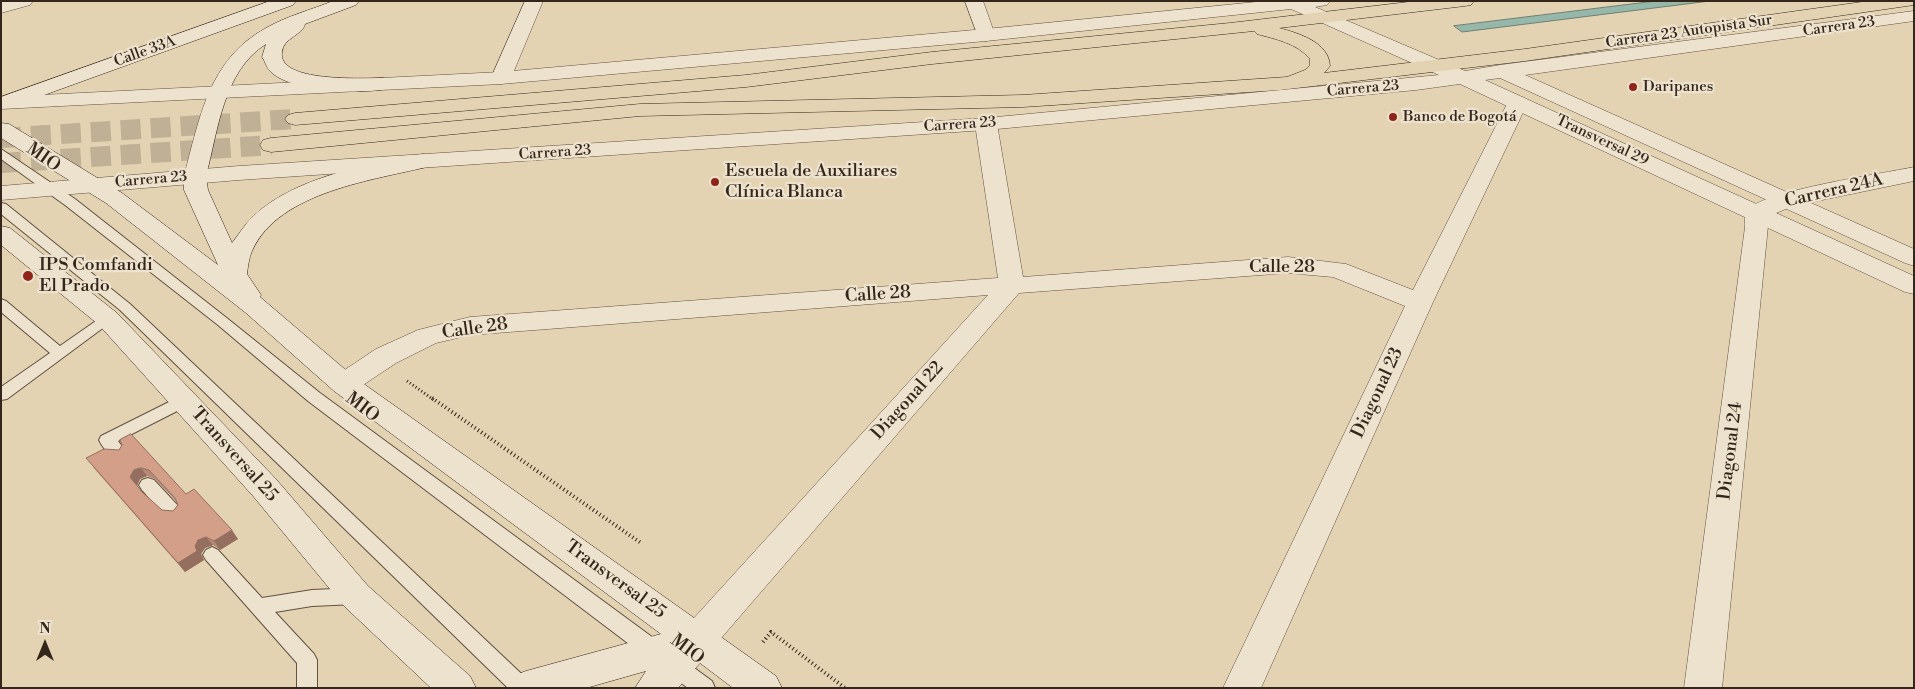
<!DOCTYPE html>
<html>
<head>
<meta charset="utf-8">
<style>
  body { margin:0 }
  #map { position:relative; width:1915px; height:689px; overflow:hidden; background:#e3d3b3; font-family:"Libre Bodoni",serif }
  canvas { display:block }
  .frame { position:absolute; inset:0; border:2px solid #34261b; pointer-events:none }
  .north { position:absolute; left:20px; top:619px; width:50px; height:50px; -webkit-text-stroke:4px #ede2ce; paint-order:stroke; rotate:0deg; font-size:14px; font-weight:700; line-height:20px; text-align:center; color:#34261b }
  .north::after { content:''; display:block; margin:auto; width:18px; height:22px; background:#34261b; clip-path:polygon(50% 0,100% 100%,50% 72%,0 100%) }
</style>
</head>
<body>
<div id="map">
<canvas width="1915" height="689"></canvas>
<div class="frame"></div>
<div class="north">N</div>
</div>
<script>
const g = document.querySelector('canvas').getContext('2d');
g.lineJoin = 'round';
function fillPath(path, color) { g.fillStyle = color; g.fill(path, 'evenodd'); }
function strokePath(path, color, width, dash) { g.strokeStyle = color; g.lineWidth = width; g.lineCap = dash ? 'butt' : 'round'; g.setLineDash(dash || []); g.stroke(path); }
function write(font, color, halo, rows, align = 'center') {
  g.font = font + ' "Libre Bodoni",serif'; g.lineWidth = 4.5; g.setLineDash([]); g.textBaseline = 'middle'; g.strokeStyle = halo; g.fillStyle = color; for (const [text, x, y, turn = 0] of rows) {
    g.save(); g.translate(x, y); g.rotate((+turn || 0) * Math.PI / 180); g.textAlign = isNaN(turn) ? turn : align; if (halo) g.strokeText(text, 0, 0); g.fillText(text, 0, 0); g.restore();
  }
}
const water = new Path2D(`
  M 1656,1 L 1710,1 L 1462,32 L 1454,26 Z`);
const primaryTunnel = new Path2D(`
  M 1,138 L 295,119
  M 1,163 L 271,145`);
const pathFar1 = new Path2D(`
  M 407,381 L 434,400`);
const path = new Path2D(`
  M 432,398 L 641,543
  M 763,642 L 771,632 L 845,688`);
const service = new Path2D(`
  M 1,149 L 75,199 L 228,319 L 320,393 L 712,681 L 715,688 L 688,688 L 666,672 L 308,401 L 218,325 L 65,205 L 1,159 Z
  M 1,203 L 6,204 L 130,304 L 529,681 L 532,688 L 508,688 L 120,310 L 1,214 Z
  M 1,299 L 6,301 L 60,346 L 103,316 L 113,316 L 115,319 L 7,399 L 1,400 L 1,387 L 50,353 L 1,312 Z
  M 185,394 L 191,396 L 193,400 L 191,404 L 118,441 L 127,453 L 125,457 C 113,461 104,450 99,440 L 101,436 Z
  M 148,478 L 154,480 L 180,508 L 183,513 L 180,518 C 165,523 152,500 142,490 L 139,485 L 142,480 Z
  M 212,547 L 218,550 L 262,598 L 312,590 L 356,588 L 363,590 L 365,596 L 363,602 L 356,604 L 312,606 L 275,612 L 314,654 L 317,660 L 317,688 L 297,688 L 297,663 L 206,560 L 203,555 L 206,550 Z`);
const minor = new Path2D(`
  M 5,1 L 33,1 L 30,5 L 1,13 L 1,2 Z
  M 525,1 L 543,1 L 511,78 L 508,82 L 501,84 L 494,82 L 491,78 Z
  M 965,1 L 983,1 L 995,35 L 993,39 L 986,41 L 979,39 Z
  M 1518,96 L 1525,98 L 1528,102 L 1433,302 L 1261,688 L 1223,688 L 1405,306 L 1333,277 L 1288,273 L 1019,293 L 710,651 L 697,656 L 684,651 L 679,640 L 684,629 L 988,295 L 470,335 L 436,343 L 396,363 L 354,391 L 344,394 L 334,391 L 330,384 L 334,377 L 376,349 L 418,330 L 470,317 L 998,278 L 975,124 L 979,120 L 986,118 L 993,120 L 997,124 L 1023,277 L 1288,257 L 1346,264 L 1413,290 L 1508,102 L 1511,98 Z
  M 1914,167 L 1914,181 L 1793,206 L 1769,216 L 1722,688 L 1684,688 L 1745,227 C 1745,221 1744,213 1748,209 C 1768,190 1881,174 1914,167 Z`);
const tertiary = new Path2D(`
  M 1266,1 L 1330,1 L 1327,5 L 1315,7 L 1465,71 L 1500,65 L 1914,11 L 1914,21 L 1525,75 L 1914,249 L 1914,266 L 1905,263 L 1500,78 L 1485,80 L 1914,276 L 1914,294 L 1905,292 L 1460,84 L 1416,90 L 986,130 L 239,180 L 1,200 L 1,186 L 239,166 L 986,118 L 1439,75 L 1291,9 L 986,41 L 501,84 L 1,109 L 1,97 L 501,72 L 986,29 Z`);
const secondary = new Path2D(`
  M 270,1 L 296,1 L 293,5 L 11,107 L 1,108 L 1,97 Z
  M 333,1 L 359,1 L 356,5 L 305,24 C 303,35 283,38 282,52 C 277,83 364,78 383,78 L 390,80 L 393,84 L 390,88 C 364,95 289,92 270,71 C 266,67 265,61 262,57 L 266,44 C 223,71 218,131 206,176 L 208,190 L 232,243 C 237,237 241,230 246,224 C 284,179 367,164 423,154 L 431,156 L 434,161 L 431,166 C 375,180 279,191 252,251 C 249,258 248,266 247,274 L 261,295 L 260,297 L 354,377 L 776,676 L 782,688 L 733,688 L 700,663 L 678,688 L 635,688 L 646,671 L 586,688 L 507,688 L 513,676 L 526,671 L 661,634 L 334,391 L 246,313 L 106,203 L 1,138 L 1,123 L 9,124 L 122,193 L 218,265 L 184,190 L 184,176 C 200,118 208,60 266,28 C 287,16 311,10 333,1 Z
  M 1,226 L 10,228 L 117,313 L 275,478 L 368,586 L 470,676 L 476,688 L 431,688 L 344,606 L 253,496 L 99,325 L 1,245 Z`);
const primary = new Path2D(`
  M 1417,1 L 1474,1 L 1471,5 L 1465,6 L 1279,28 C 1298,33 1329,42 1330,66 L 1324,73 L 1525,49 L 1869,1 L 1914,1 L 1914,5 L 1525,61 L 1280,90 L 1023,107 L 640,116 L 271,152 L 263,150 L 260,145 L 263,140 L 271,138 L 640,104 L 1023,95 L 1287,77 L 1305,70 L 1310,65 L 1310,59 C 1297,43 1275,39 1257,34 L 1254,31 L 932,64 L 746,87 L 295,125 L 288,123 L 285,119 L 288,115 L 295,113 L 746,75 L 932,52 L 1230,23 Z`);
const wall = new Path2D(`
  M 119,450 L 186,494 L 238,539 L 220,550 L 213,545 L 205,548 L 201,554 L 204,560 L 185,572 L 93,467 ZM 147,476 L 155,479 L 176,501 L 178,505 L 173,511 L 162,510 L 143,493 L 137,486 L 140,479 Z`);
const shadedWall = new Path2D(`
  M 141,468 L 147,476 L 140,479 L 137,486 L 130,477 L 134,470 Z
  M 232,530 L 238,539 L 220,550 L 214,541 Z
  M 206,537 L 213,545 L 205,548 L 201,554 L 204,560 L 185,572 L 178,563 L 195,546 L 198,540 Z`);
const building = new Path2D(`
  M 131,434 L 186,494 L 194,489 L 232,530 L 214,541 L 206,537 L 198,540 L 195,546 L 197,551 L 178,563 L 86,458 L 104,449 L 119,450 L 122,445 L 120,440 ZM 141,468 L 149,470 L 175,498 L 178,505 L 173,511 L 162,510 L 142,492 L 130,477 L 134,470 Z`);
const markers = [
  [1633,87,5,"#8f2418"],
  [1393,117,5,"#8f2418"],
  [715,182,5,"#8f2418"],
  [28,276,6,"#8f2418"]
];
const farStreetnames = [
  ["Carrera 23",1839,27,-8],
  ["Carrera 23 Autopista Sur",1689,32,-8],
  ["Calle 33A",145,52,-20],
  ["Carrera 23",1363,89,-5],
  ["Carrera 23",960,125,-4],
  ["Transversal 29",1602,141,25],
  ["Carrera 23",555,153,-4],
  ["Carrera 23",151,180,-5]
];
const farPoinames = [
  ["Daripanes",1643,87],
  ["Banco de Bogotá",1403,117]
];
const streetNames = [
  ["MIO",43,158,35],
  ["Carrera 24A",1834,191,-13],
  ["Calle 28",1282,268],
  ["Calle 28",878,295,-4],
  ["Calle 28",475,329,-8],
  ["Diagonal 23",1378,393,-65],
  ["Diagonal 22",908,401,-48],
  ["MIO",362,408,37],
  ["Diagonal 24",1731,451,-83],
  ["Transversal 25",234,455,48],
  ["Transversal 25",615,580,36],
  ["MIO",687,650,37]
];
const poiNames = [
  ["Escuela de Auxiliares",725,172],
  ["Clínica Blanca",725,193],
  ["IPS Comfandi",39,266],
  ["El Prado",39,287]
];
fillPath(water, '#95b8aa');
strokePath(water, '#6e7e71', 1);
strokePath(primaryTunnel, '#c0b095', 20, [20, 10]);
strokePath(service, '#605141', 2);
strokePath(minor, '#605141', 1);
strokePath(tertiary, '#605141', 1);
strokePath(secondary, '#34261b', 1);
strokePath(primary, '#34261b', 1);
strokePath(pathFar1, '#34261b', 3, [1, 2.5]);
strokePath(path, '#34261b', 4, [1, 3]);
fillPath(service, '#ede2ce');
fillPath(minor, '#ede2ce');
fillPath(tertiary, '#ede2ce');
fillPath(secondary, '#ede2ce');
fillPath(primary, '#e3d3b3');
fillPath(wall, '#b58976');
fillPath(shadedWall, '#946f60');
fillPath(building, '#d39f89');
strokePath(building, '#946f60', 1);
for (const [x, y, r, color] of markers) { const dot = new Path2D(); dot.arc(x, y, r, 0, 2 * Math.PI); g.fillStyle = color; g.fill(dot); strokePath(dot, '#ede2ce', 2); }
write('15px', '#34261b', '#ede2ce', farStreetnames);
write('15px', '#34261b', '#ede2ce', farPoinames, 'left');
write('18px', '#34261b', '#ede2ce', streetNames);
write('18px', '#34261b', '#ede2ce', poiNames, 'left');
</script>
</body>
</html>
